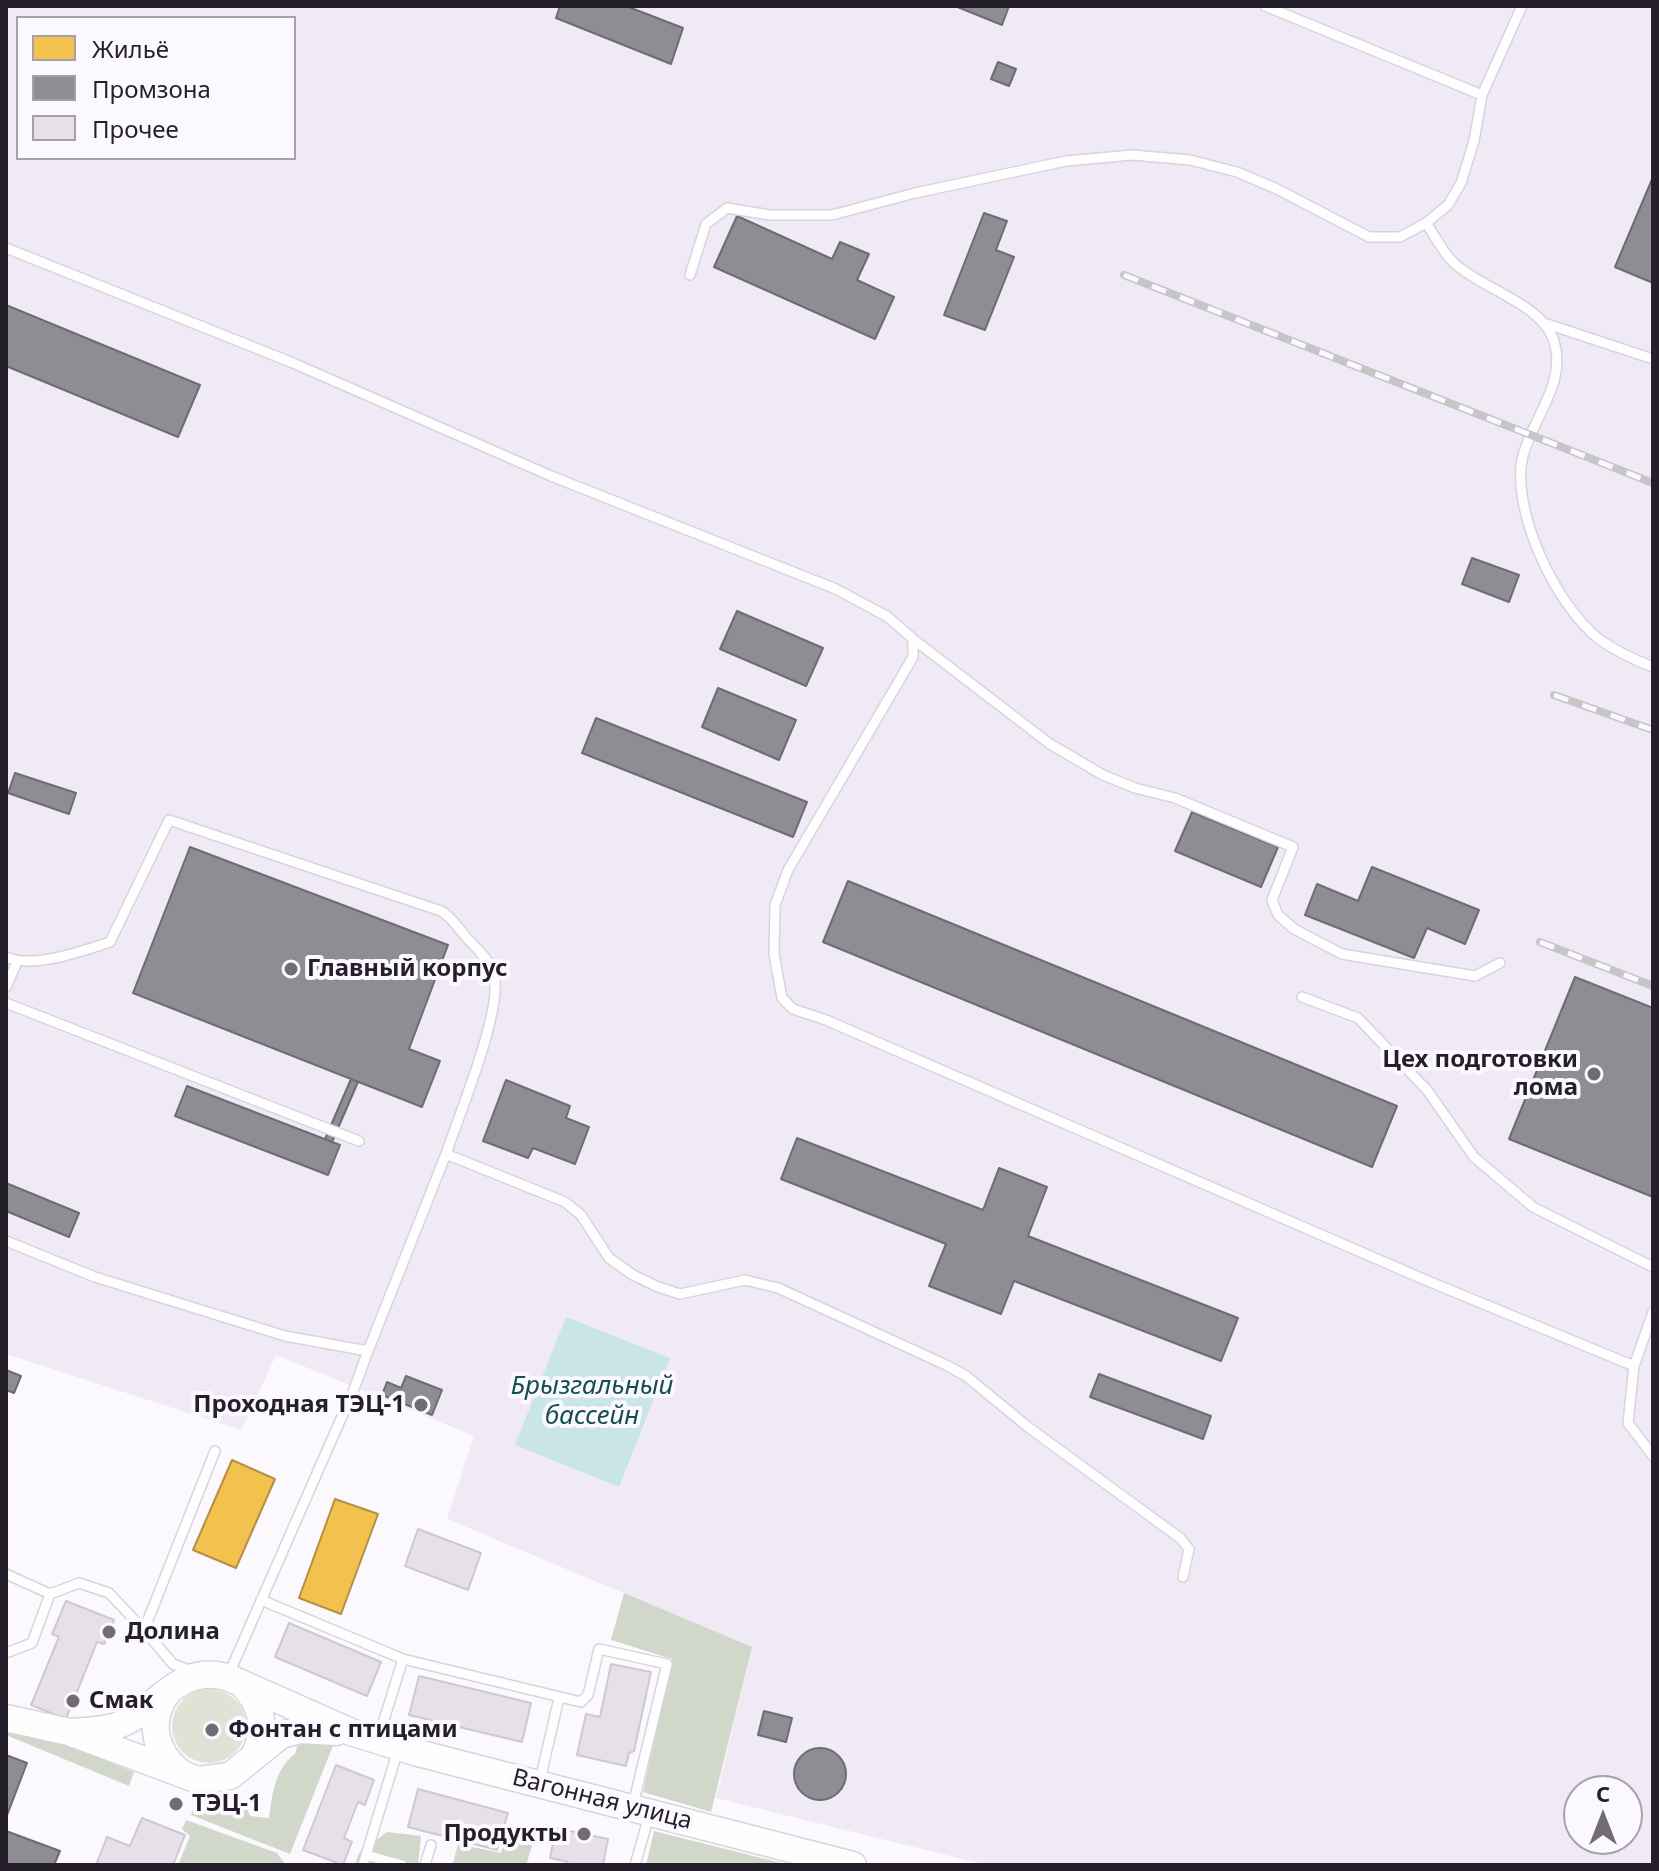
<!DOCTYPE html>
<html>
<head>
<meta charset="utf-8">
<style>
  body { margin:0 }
  #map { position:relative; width:1659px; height:1871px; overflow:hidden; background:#fbf9fe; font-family:"Noto Sans",sans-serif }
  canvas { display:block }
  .frame { position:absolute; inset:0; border:8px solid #251f2b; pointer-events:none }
  .legend { position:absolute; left:16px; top:16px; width:280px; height:144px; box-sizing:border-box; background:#fbf8ff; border:2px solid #a5a1aa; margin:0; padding:10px 14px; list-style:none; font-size:24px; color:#251f2b }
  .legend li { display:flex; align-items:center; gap:16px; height:40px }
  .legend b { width:40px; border:2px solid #a5a1aa }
  .north { position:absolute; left:1563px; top:1775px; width:80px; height:80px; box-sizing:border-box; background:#fbf8ff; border:2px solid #a5a1aa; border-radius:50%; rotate:0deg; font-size:22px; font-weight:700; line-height:32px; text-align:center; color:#251f2b }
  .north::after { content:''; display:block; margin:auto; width:28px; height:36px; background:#706b75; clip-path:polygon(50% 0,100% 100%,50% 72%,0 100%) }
</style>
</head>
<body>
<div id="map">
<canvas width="1659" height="1871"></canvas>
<div class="frame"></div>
<ul class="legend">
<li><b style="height:22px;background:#f2c14e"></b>Жильё</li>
<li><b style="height:22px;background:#8d8d92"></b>Промзона</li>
<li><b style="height:22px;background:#e6e1e8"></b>Прочее</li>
</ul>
<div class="north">С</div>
</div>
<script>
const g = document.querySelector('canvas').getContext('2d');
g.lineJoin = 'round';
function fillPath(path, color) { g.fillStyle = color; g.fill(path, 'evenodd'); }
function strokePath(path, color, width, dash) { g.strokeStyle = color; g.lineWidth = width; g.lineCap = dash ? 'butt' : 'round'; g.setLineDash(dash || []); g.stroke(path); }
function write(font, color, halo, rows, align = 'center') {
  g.font = font + ' "Noto Sans",sans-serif'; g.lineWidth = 8; g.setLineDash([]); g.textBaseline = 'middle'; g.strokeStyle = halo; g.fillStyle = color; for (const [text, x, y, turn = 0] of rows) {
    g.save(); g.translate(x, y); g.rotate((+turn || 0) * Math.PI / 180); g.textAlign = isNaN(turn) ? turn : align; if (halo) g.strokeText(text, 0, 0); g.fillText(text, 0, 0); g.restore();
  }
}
const built = new Path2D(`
  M 6,6 L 1653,6 L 1653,1865 L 987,1865 L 716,1798 L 752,1647 L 447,1519 L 474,1436 L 276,1355 L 241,1430 L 6,1354 ZM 18,18 L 294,18 L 294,158 L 18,158 ZM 1579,1791 L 1627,1791 L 1627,1839 L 1579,1839 Z`);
const green = new Path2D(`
  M172 1726a37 37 0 1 1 74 0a37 37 0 1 1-74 0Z`);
const forest = new Path2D(`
  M 624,1593 L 752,1647 L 711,1812 L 643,1792 L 672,1659 L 611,1640 Z
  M 6,1726 L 31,1731 L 134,1772 L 129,1786 L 6,1735 Z
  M 300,1736 L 334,1743 L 290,1854 L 191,1815 L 195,1804 L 211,1807 L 220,1794 L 247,1808 L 250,1816 L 269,1818 C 272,1796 275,1768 295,1754 Z
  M 186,1820 L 277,1853 L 286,1865 L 178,1865 L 190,1836 L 182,1829 Z
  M 508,1824 L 537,1830 L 526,1865 L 453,1864 L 458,1844 L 501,1853 Z
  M 654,1831 L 789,1865 L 646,1865 Z
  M 387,1832 L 421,1836 L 418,1865 L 355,1865 L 359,1853 Z`);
const water = new Path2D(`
  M 566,1317 L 670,1358 L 619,1487 L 515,1445 Z`);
const homes = new Path2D(`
  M 232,1460 L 275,1479 L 236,1568 L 193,1550 Z
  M 335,1499 L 378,1514 L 341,1614 L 299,1598 Z`);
const industry = new Path2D(`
  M 560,6 L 626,6 L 683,28 L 671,64 L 556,18 Z
  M 955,6 L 1009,6 L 1002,25 Z
  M 998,62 L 1016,69 L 1009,86 L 991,79 Z
  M 1653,177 L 1653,283 L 1615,267 Z
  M 984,213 L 1007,221 L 996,250 L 1014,257 L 985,330 L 944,315 Z
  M 737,216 L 832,259 L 840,242 L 869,254 L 857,280 L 894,297 L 875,339 L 714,267 Z
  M 6,305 L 200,385 L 178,437 L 6,366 Z
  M 1472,558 L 1519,575 L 1509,602 L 1462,584 Z
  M 737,611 L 823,648 L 806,686 L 720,649 Z
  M 718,688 L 796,720 L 779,760 L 702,727 Z
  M 596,718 L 807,802 L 793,837 L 582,753 Z
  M 15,773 L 76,793 L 69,814 L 8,793 Z
  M 1192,812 L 1278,847 L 1261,887 L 1175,851 Z
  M 190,847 L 448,945 L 409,1049 L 440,1061 L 422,1107 L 133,993 Z
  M 1372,867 L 1479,910 L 1465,944 L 1427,928 L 1414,958 L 1305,915 L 1317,884 L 1358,901 Z
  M 848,881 L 1397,1106 L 1372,1167 L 823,942 Z
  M 1575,977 L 1653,1008 L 1653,1197 L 1509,1139 Z
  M 351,1079 L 358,1082 L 332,1142 L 325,1139 Z
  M 506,1080 L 570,1106 L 566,1118 L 589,1127 L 575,1164 L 533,1148 L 528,1158 L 483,1141 Z
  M 187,1086 L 340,1145 L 328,1175 L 175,1116 Z
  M 797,1138 L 983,1210 L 999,1168 L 1047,1187 L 1028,1236 L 1238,1318 L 1221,1361 L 1014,1281 L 1001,1314 L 929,1286 L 946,1244 L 781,1179 Z
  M 6,1183 L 79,1213 L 69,1237 L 6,1211 Z
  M 6,1370 L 21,1376 L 14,1393 L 6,1390 Z
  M 1099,1374 L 1211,1416 L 1203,1439 L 1090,1397 Z
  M 406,1376 L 442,1390 L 432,1415 L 382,1395 L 387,1382 L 401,1388 Z
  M 764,1711 L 792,1718 L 786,1742 L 758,1735 Z
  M794 1774a26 26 0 1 1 52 0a26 26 0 1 1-52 0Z
  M 6,1755 L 27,1763 L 6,1818 Z
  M 6,1831 L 60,1851 L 54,1865 L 6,1865 Z`);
const building = new Path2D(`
  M 418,1529 L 481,1553 L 468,1590 L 405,1566 Z
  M 66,1601 L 114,1620 L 104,1644 L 97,1642 L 66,1719 L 31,1705 L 59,1637 L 52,1634 Z
  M 289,1623 L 381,1662 L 367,1696 L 275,1657 Z
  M 611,1664 L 651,1672 L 634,1751 L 629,1753 L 626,1766 L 577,1755 L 586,1714 L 600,1717 Z
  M 419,1676 L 531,1703 L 522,1742 L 409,1715 Z
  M 336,1765 L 374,1780 L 365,1805 L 358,1802 L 344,1838 L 352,1842 L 343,1865 L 303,1850 Z
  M 418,1789 L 508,1813 L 497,1850 L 408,1827 Z
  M 142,1818 L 185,1835 L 173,1865 L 96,1865 L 107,1837 L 130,1846 Z
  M 556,1828 L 608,1839 L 603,1865 L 567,1865 L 568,1862 L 550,1858 Z`);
const lane = new Path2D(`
  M 1265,6 L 1482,95 L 1522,6
  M 1426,223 C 1435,236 1443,253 1454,263 C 1484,291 1546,304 1555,345 C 1566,388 1526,426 1521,466 C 1516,520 1557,606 1599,639 C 1614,650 1635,660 1653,667
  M 6,248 L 293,363 L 551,476 L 836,589 L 888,617 L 913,639 L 913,657 L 788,870 L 775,905 L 774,954 L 782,998 L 793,1009 L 826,1020 L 1423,1279 L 1634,1366
  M 690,275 L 706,224 L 727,208 L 770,215 L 832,215 L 915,193 L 1066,161 L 1132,155 L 1190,160 L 1237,172 L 1277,189 L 1369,237 L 1400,237 L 1426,223 L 1448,205 L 1461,183 L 1474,141 L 1482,95
  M 1547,324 L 1653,359
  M 913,639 L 1050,744 L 1103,775 L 1135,788 L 1175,798 L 1293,847 L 1272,900 L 1278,915 L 1294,929 L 1342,954 L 1475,976 L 1500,963
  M 6,957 C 33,969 82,951 110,942 L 169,820 L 441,911 C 453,918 457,927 466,937 C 476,948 487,957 493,971 C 506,1004 458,1117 446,1154 L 565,1202 L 581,1215 L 609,1258 L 633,1275 L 658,1287 L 680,1294 L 745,1280 L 778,1288 L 946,1365 L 966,1376 L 1028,1427 L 1180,1538 L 1189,1549 L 1183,1577
  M 6,987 L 17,962
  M 1302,997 L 1358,1018 L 1427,1090 L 1474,1157 L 1533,1207 L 1653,1267
  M 6,1003 L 359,1141
  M 6,1241 L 95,1277 L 285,1336 L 368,1351 L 354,1389 L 228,1676
  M 1653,1312 L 1634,1366 L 1628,1423 L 1653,1456
  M 368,1351 L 446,1154
  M 6,1574 L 50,1594
  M 261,1600 L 403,1659 L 581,1702 L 588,1695 L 599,1649 L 667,1664 L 633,1805
  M 6,1653 L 32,1643 L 50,1594 L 79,1583 L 109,1593 L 144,1630
  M 192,1671 L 173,1664 L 144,1630 L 215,1451
  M 378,1739 L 403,1659
  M 540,1780 L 559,1698
  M 366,1855 L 402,1865
  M 363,1865 L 398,1750
  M 425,1865 L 431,1845
  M 635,1865 L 649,1816`);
const secondary = new Path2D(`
  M 241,1683 C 262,1705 267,1726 255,1754
  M 168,1692 C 147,1719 154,1752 180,1772
  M 6,1718 L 69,1732 L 198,1780 L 230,1776 L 281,1735 L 300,1730 L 336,1732
  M 69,1732 C 83,1731 99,1731 113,1727 C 158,1713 175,1663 227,1677 L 351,1732 L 418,1753 L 853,1865`);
const rail = new Path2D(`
  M 1124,275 L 1653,483
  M 1554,695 L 1653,730
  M 1540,942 L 1653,986`);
const markers = [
  [291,969,8,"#706b75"],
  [1594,1074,8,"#706b75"],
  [421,1405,8,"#706b75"],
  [109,1632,8,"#706b75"],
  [73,1701,8,"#706b75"],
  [212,1730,8,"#706b75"],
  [176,1804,8,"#706b75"],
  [584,1834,8,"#706b75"]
];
const poiNames = [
  ["Главный корпус",307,969],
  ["Цех подготовки",1578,1060,"right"],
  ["лома",1578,1088,"right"],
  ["Проходная ТЭЦ-1",405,1405,"right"],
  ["Долина",125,1632],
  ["Смак",89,1701],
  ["Фонтан с птицами",228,1730],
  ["ТЭЦ-1",192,1804],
  ["Продукты",568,1834,"right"]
];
const streetNames = [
  ["Вагонная улица",602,1800,14]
];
const waterNames = [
  ["Брызгальный",592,1387],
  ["бассейн",592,1417]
];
fillPath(built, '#efeaf5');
fillPath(green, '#dee3d6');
fillPath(forest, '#d1d7c9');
fillPath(water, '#cae5e7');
fillPath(homes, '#f2c14e');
strokePath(homes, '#b49044', 2);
fillPath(industry, '#8d8d92');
strokePath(industry, '#6e6c73', 2);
fillPath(building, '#e6e1e8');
strokePath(building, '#cec9d0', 2);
strokePath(lane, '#d8d3dd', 12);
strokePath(secondary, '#d8d3dd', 29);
strokePath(lane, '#fefeff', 9);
strokePath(secondary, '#fefeff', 26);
strokePath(rail, '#c6c5c8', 8);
strokePath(rail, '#fbf8ff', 5, [15]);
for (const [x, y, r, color] of markers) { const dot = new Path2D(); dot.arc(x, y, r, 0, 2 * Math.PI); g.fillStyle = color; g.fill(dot); strokePath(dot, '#fbf8ff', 3); }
write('bold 24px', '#251f2b', '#fbf8ff', poiNames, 'left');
write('24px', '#251f2b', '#fbf8ff', streetNames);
write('italic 26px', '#154e50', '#fbf8ff', waterNames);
</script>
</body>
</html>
